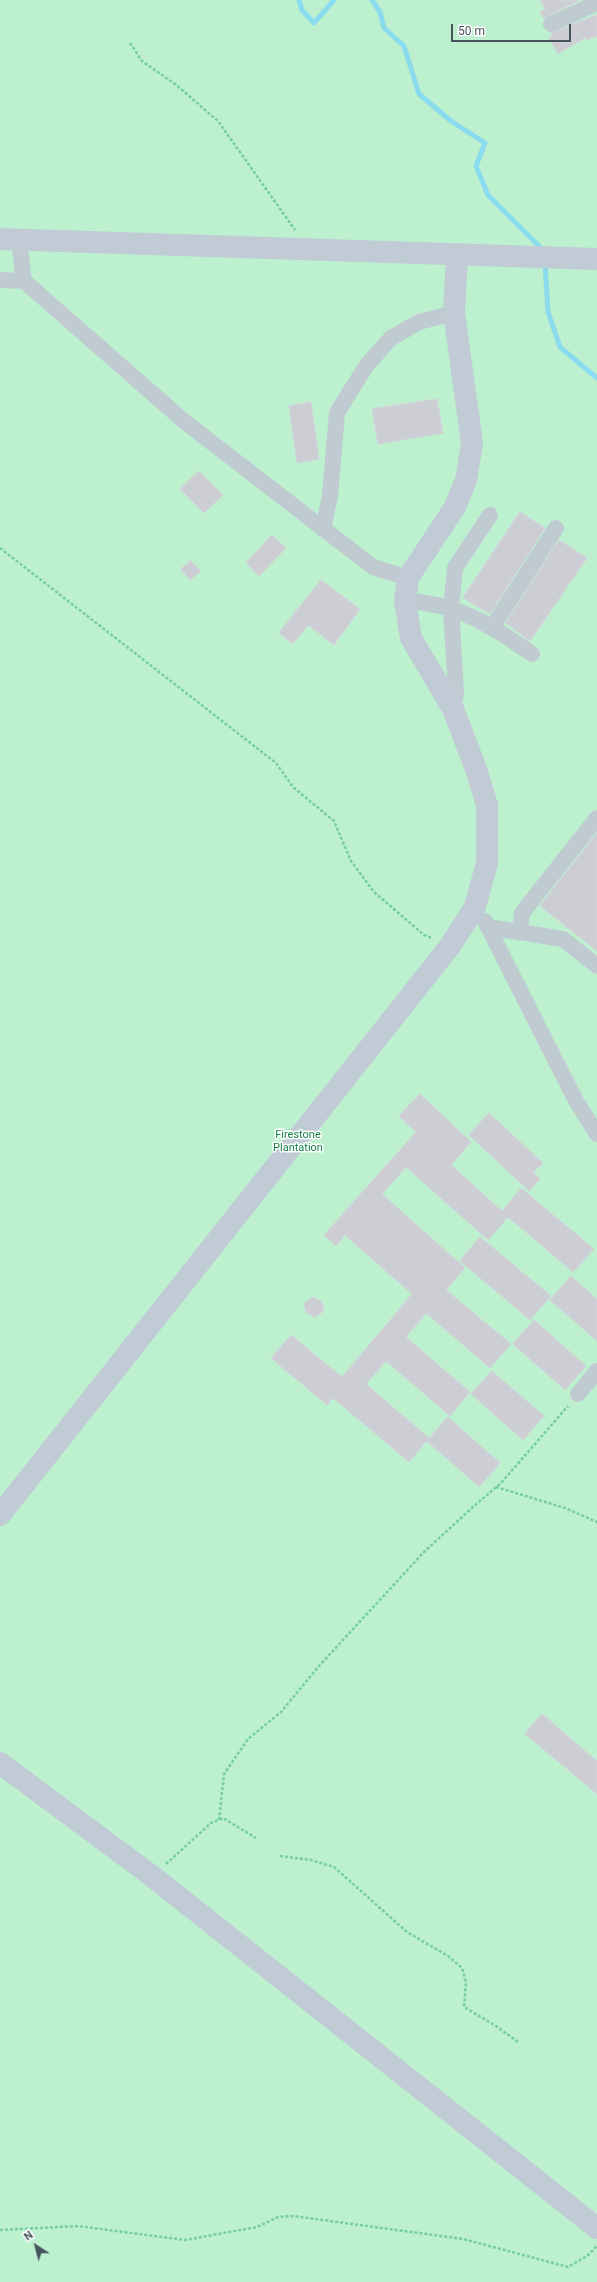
<!DOCTYPE html>
<html>
<head>
<meta charset="utf-8">
<style>
  body { margin:0 }
  #map { position:relative; width:597px; height:2282px; overflow:hidden; background:#f2efef; font-family:Roboto,sans-serif }
  canvas { display:block }
  .north { position:absolute; left:16px; top:2226px; width:40px; height:40px; -webkit-text-stroke:3px #fff; paint-order:stroke; rotate:324deg; font-size:11px; font-weight:700; line-height:16px; text-align:center; color:#47535d }
  .north::after { content:''; display:block; margin:auto; width:14px; height:18px; background:#47535d; clip-path:polygon(50% 0,100% 100%,50% 72%,0 100%) }
  .scale { position:absolute; left:451px; top:24px; width:120px; height:18px; box-sizing:border-box; border:2px solid #47535d; border-top:0; padding-left:5px; font-size:12px; line-height:14px; white-space:nowrap; color:#47535d; -webkit-text-stroke:3px #fff; paint-order:stroke }
</style>
</head>
<body>
<div id="map">
<canvas width="597" height="2282"></canvas>
<div class="north">N</div>
<div class="scale">50 m</div>
</div>
<script>
const g = document.querySelector('canvas').getContext('2d');
g.lineJoin = 'round';
function fillPath(path, color) { g.fillStyle = color; g.fill(path, 'evenodd'); }
function strokePath(path, color, width, dash) { g.strokeStyle = color; g.lineWidth = width; g.lineCap = dash ? 'butt' : 'round'; g.setLineDash(dash || []); g.stroke(path); }
function write(font, color, halo, rows, align = 'center') {
  g.font = font + ' Roboto,sans-serif'; g.lineWidth = 3; g.setLineDash([]); g.textBaseline = 'middle'; g.strokeStyle = halo; g.fillStyle = color; for (const [text, x, y, turn = 0] of rows) {
    g.save(); g.translate(x, y); g.rotate((+turn || 0) * Math.PI / 180); g.textAlign = isNaN(turn) ? turn : align; if (halo) g.strokeText(text, 0, 0); g.fillText(text, 0, 0); g.restore();
  }
}
const green = new Path2D(`
  M 0,0 L 597,0 L 597,2282 L 0,2282 Z`);
const stream = new Path2D(`
  M 299,0 L 302,10 L 314,23 L 334,0
  M 372,0 L 380,12 L 384,28 L 404,46 L 419,94 L 451,121 L 485,143 L 476,166 L 488,195 L 543,250
  M 545,262 L 548,312 L 560,347 L 597,378`);
const building = new Path2D(`
  M 540,0 L 578,0 L 578,1 L 543,18 L 540,12 L 545,9 Z
  M 597,15 L 597,36 L 587,40 L 586,37 L 558,54 L 549,38 L 553,36 L 551,33 Z
  M 437,399 L 443,433 L 378,444 L 372,409 Z
  M 311,402 L 319,459 L 297,463 L 289,406 Z
  M 199,471 L 223,495 L 204,513 L 180,489 Z
  M 520,512 L 545,528 L 490,614 L 463,598 Z
  M 272,535 L 286,548 L 259,576 L 246,563 Z
  M 559,540 L 587,558 L 530,641 L 506,623 Z
  M 191,561 L 201,571 L 190,580 L 181,569 Z
  M 321,580 L 360,609 L 334,645 L 308,625 L 293,644 L 279,633 Z
  M 597,833 L 597,951 L 540,906 Z
  M 420,1094 L 471,1142 L 451,1165 L 502,1211 L 521,1188 L 594,1249 L 573,1272 L 508,1217 L 488,1240 L 406,1167 L 382,1194 L 465,1268 L 446,1290 L 511,1344 L 490,1368 L 426,1313 L 406,1337 L 470,1392 L 450,1416 L 386,1361 L 366,1384 L 429,1438 L 409,1462 L 333,1398 L 327,1405 L 271,1358 L 291,1335 L 342,1377 L 412,1294 L 345,1235 L 336,1246 L 324,1235 L 416,1132 L 399,1116 Z
  M 489,1113 L 543,1163 L 533,1173 L 540,1179 L 529,1191 L 469,1135 Z
  M 480,1237 L 551,1296 L 530,1320 L 460,1261 Z
  M 571,1276 L 597,1299 L 597,1341 L 550,1300 Z
  M 313,1297 L 322,1302 L 324,1311 L 315,1317 L 306,1312 L 304,1304 Z
  M 534,1320 L 586,1366 L 565,1390 L 513,1344 Z
  M 492,1371 L 544,1416 L 523,1440 L 471,1394 Z
  M 448,1417 L 500,1463 L 479,1487 L 427,1441 Z
  M 542,1714 L 597,1761 L 597,1794 L 525,1734 Z`);
const path = new Path2D(`
  M 130,43 L 142,61 L 175,84 L 218,121 L 295,230
  M 0,548 L 276,763 L 293,787 L 334,821 L 351,861 L 374,892 L 424,935 L 432,938
  M 496,1487 L 565,1508 L 597,1522
  M 219,1820 L 224,1774 L 248,1739 L 281,1712 L 319,1666 L 424,1552 L 474,1506 L 501,1483 L 568,1406
  M 280,1856 L 311,1860 L 334,1867 L 407,1932 L 448,1956 L 462,1968 L 466,1982 L 464,2007 L 496,2026 L 518,2042
  M 166,1864 L 211,1823 L 223,1818 L 256,1838
  M 0,2230 L 78,2226 L 185,2240 L 257,2227 L 278,2217 L 293,2216 L 463,2239 L 568,2267 L 587,2256 L 597,2246`);
const street = new Path2D(`
  M 551,24 L 597,3
  M 19,240 L 24,281 L 185,422 L 373,567 L 408,578
  M 0,280 L 24,281
  M 323,529 L 330,496 L 337,413 L 351,390 L 367,365 L 391,338 L 419,322 L 454,313
  M 405,601 C 457,603 491,625 532,654
  M 493,626 L 556,528
  M 453,709 L 456,692 L 451,608 L 455,568 L 490,515
  M 485,921 L 488,927 L 563,939 L 597,966
  M 488,927 L 576,1101 L 597,1134
  M 520,932 L 522,913 L 597,818
  M 578,1394 L 597,1371`);
const secondary = new Path2D(`
  M 0,239 L 597,259
  M 0,1515 L 450,946 L 475,907 L 487,863 L 487,805 L 476,769 L 453,709 L 411,638 L 405,601 L 408,578 L 455,507 L 466,480 L 472,443 L 454,313 L 457,254
  M 0,1763 L 152,1876 L 597,2228`);
const parkNames = [
  ["Firestone",298,1135],
  ["Plantation",298,1148]
];
fillPath(green, '#bdf0cf');
strokePath(stream, '#89dbed', 5);
fillPath(building, '#ccced4');
strokePath(building, '#d3d5db', 1);
strokePath(path, '#74cea0', 2.5, [3, 2]);
strokePath(street, '#bfcad1', 16);
strokePath(secondary, '#c0cbd6', 22);
write('11px', '#168048', '#fff', parkNames);
</script>
</body>
</html>
